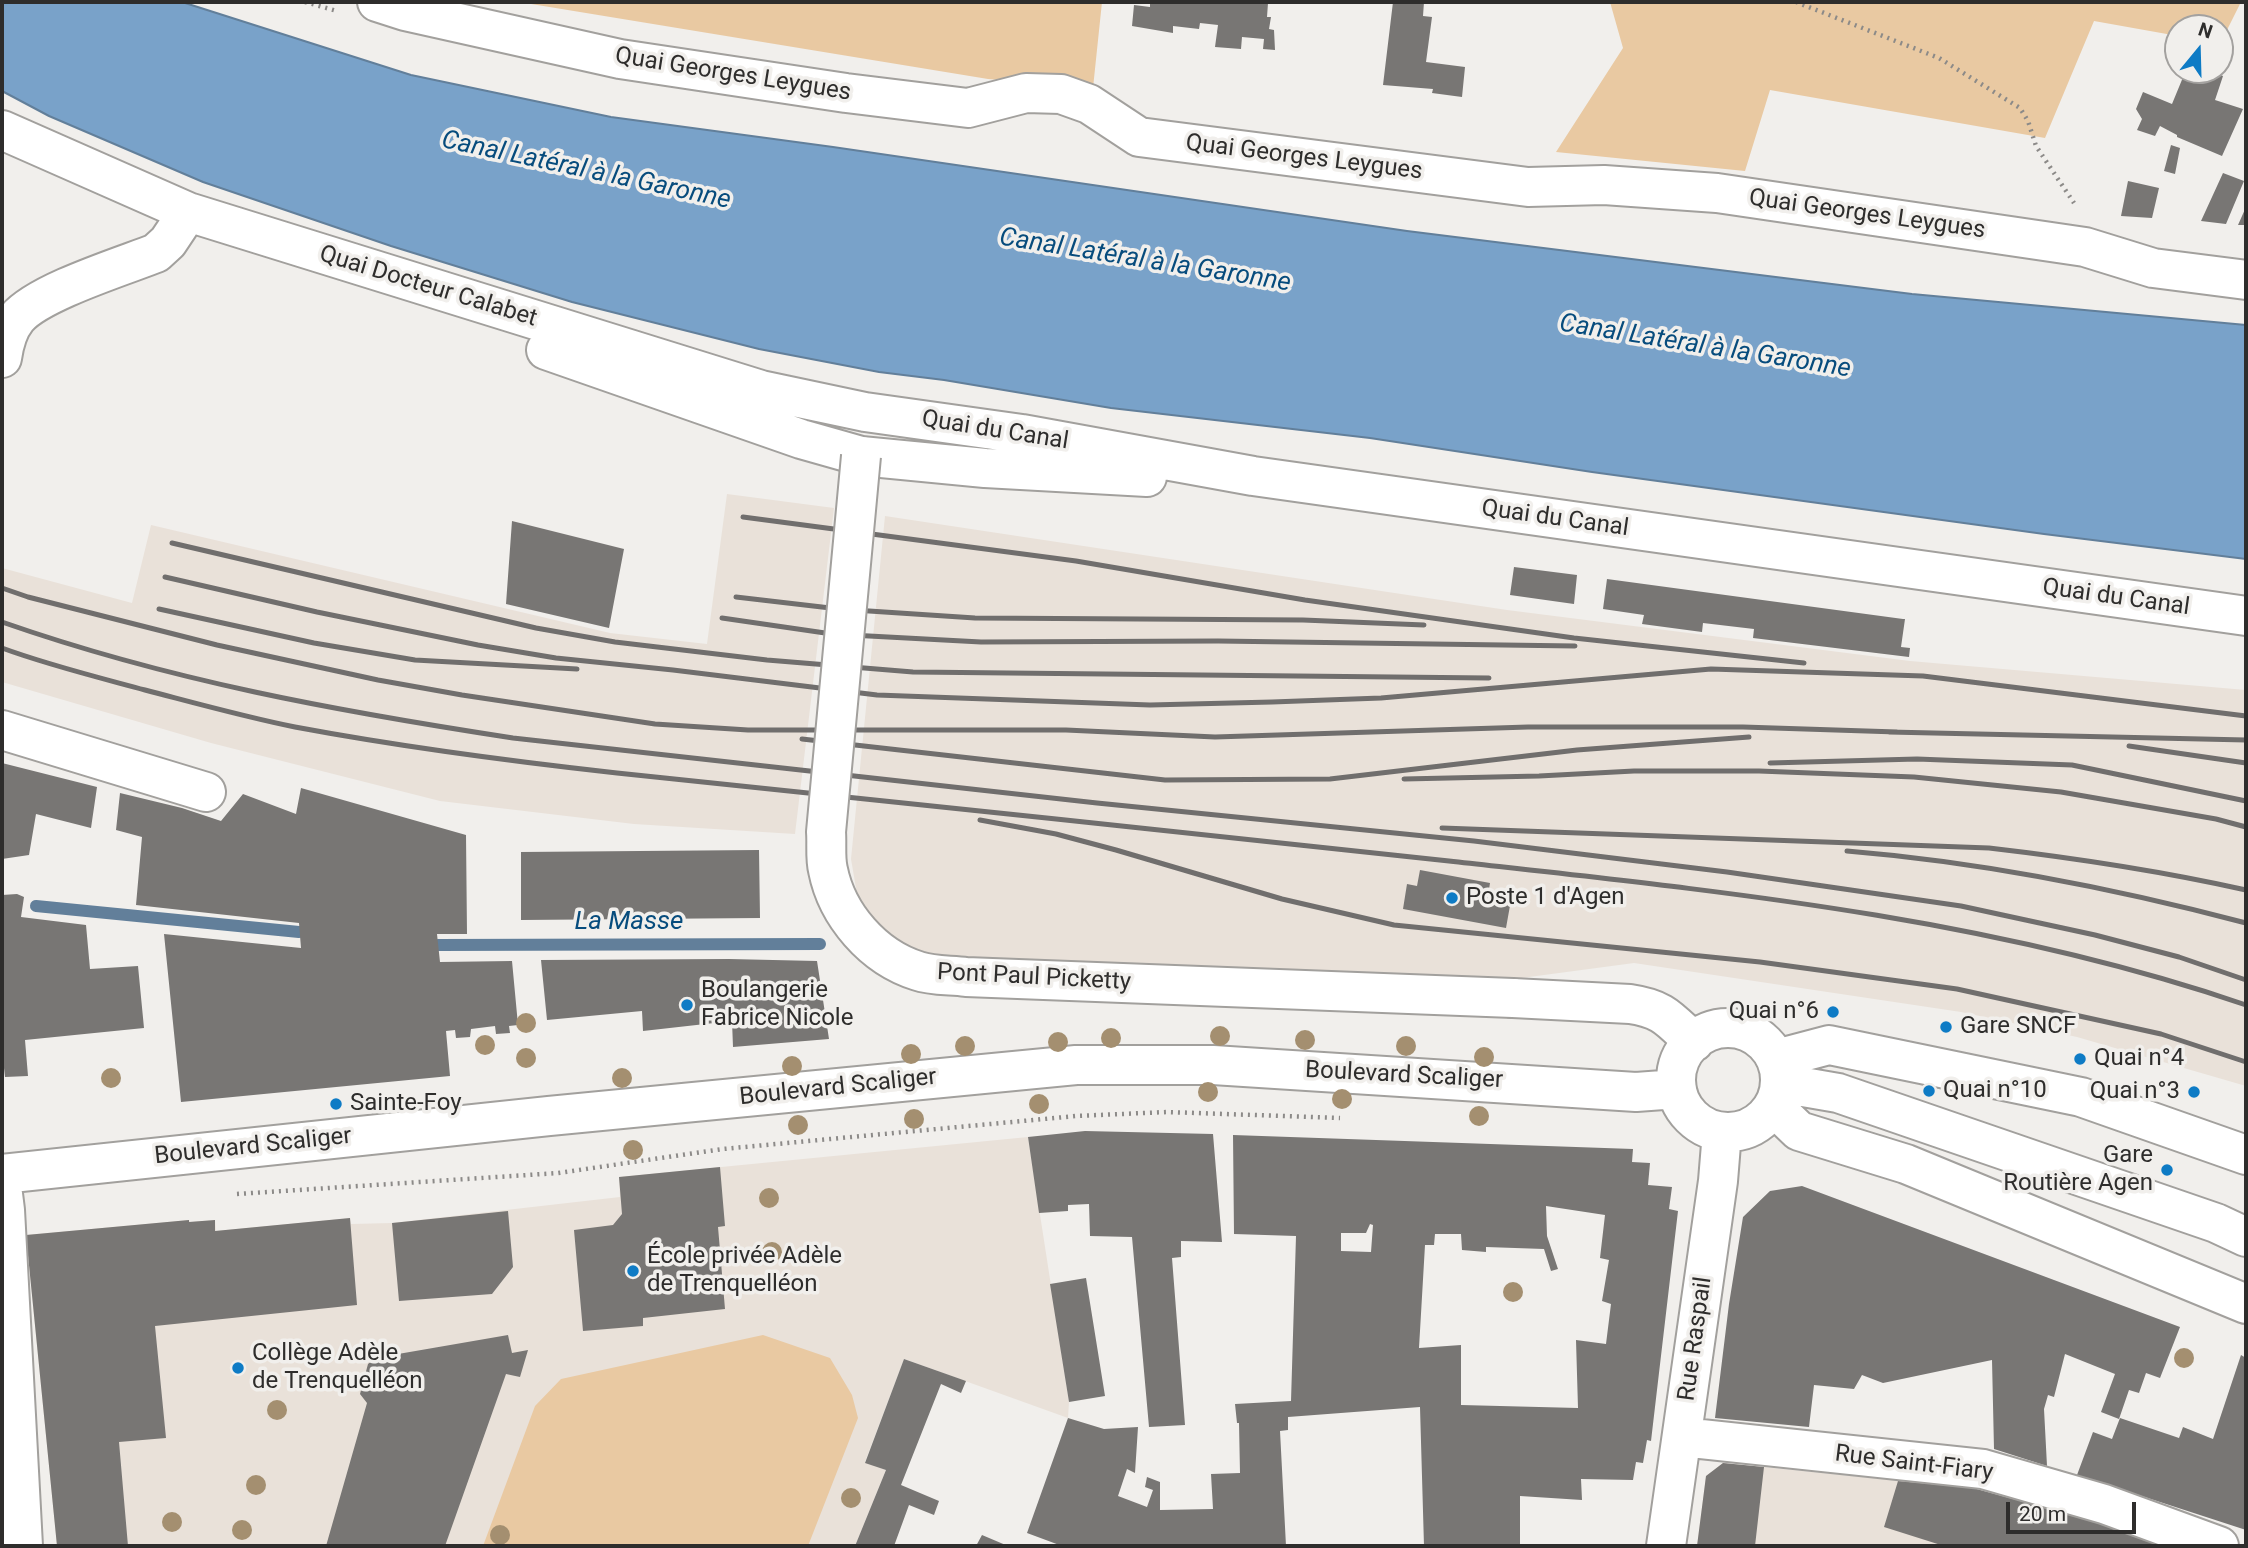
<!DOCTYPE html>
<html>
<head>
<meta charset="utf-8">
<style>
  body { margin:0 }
  #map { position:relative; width:2248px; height:1548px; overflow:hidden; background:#f1efec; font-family:Roboto,sans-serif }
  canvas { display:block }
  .frame { position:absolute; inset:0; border:4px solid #2e2d2c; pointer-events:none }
  .north { position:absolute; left:2164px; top:14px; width:70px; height:70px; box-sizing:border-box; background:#f1efec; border:2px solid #a3a19f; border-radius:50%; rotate:19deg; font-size:19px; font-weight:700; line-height:28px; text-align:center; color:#2e2d2c }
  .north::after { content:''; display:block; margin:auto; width:24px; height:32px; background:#0e7bc5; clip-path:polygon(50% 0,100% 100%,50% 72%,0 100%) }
  .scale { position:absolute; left:2006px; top:1502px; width:130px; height:32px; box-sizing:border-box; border:4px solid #2e2d2c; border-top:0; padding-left:9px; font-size:21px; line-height:24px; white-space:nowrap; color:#2e2d2c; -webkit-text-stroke:5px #f1efec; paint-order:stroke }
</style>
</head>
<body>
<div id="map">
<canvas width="2248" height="1548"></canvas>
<div class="frame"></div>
<div class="north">N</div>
<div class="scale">20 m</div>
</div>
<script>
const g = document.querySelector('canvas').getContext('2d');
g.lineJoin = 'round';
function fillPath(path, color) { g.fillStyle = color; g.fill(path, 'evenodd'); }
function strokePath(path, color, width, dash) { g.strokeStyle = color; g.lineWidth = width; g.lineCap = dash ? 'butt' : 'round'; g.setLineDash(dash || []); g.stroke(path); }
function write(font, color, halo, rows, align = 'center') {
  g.font = font + ' Roboto,sans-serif'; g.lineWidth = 7; g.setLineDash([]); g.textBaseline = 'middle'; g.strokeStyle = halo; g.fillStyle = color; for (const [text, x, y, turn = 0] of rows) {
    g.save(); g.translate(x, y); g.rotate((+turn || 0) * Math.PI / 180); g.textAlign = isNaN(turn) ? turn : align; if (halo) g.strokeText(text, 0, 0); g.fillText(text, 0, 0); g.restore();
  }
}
const built = new Path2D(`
  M 727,494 L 834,508 L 795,834 L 634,824 L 440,801 L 211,743 L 2,682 L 2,568 L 132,603 L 151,525 L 610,633 L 707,644 Z
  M 885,516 L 1507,610 L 1910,661 L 2246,690 L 2246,1086 L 2077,1037 L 1961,1012 L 1634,963 L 1514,979 L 939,956 L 909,948 L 880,929 L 857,894 L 851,859 Z
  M 1028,1137 L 1069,1402 L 1068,1418 L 904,1359 L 865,1462 L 886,1470 L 855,1546 L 57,1546 L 26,1235 L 189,1220 L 190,1222 L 215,1220 L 216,1231 L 350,1218 L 351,1224 L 392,1223 L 620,1197 L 619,1177 Z
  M 1723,1463 L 1973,1488 L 2164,1546 L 1697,1546 L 1706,1476 Z`);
const green = new Path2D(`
  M 519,2 L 1102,2 L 1093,88 L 988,79 Z
  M 1610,2 L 2241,2 L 2220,44 L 2220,28 L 2178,28 L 2178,36 L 2094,21 L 2045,138 L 1770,90 L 1745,171 L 1556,152 L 1623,48 Z
  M 763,1335 L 830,1358 L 852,1395 L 858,1418 L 808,1546 L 483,1546 L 535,1406 L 561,1379 Z`);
const water = new Path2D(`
  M 2,2 L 182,2 L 411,75 L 611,117 L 833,147 L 1407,231 L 1912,294 L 2246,325 L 2246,559 L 2044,534 L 1592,472 L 1370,438 L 1111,408 L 944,380 L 879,372 L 759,349 L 572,302 L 391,246 L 203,182 L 49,116 L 2,91 Z`);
const stream = new Path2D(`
  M 36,906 L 299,932
  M 438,945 L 820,944`);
const building = new Path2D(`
  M 1150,2 L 1268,3 L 1267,17 L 1271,17 L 1269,29 L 1274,30 L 1275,50 L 1263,49 L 1264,39 L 1242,37 L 1241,49 L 1215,47 L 1218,25 L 1200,23 L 1199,29 L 1173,26 L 1173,33 L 1132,26 L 1134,5 L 1150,7 Z
  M 1393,2 L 1424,2 L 1423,16 L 1432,17 L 1426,62 L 1465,67 L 1462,97 L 1432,93 L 1433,89 L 1383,85 Z
  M 2186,70 L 2207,70 L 2223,76 L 2215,100 L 2243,109 L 2222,156 L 2177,137 L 2177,135 L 2160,126 L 2155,136 L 2137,130 L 2142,119 L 2136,109 L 2143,92 L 2172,104 Z
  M 2171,145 L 2180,148 L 2175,174 L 2164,171 Z
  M 2223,173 L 2244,181 L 2226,224 L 2201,221 Z
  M 2128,181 L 2159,188 L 2152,218 L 2121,216 Z
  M 2246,207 L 2246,225 L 2238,225 Z
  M 512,521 L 624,549 L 609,628 L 506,604 Z
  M 1514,567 L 1577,575 L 1574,604 L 1510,595 Z
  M 1607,579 L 1903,619 L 1905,619 L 1901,647 L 1910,648 L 1909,657 L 1753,638 L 1754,629 L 1703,623 L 1702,632 L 1642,624 L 1644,615 L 1603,609 Z
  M 2,763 L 97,787 L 91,828 L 36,814 L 29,855 L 2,859 Z
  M 301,788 L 466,835 L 467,934 L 437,934 L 440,962 L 512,961 L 518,1025 L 509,1026 L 510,1033 L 496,1034 L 495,1026 L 471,1029 L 470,1037 L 456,1038 L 455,1030 L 446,1031 L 450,1076 L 181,1102 L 164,934 L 301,948 L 299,923 L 136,905 L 142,837 L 116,830 L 120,793 L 182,808 L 221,821 L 243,794 L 296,814 Z
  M 759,850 L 760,918 L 521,920 L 521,852 Z
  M 1420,870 L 1490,883 L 1488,896 L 1511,900 L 1506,928 L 1403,909 L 1407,884 L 1417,886 Z
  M 17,894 L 24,897 L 21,917 L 86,925 L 90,969 L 138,966 L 144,1028 L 25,1040 L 28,1076 L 5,1077 L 2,1050 L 2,895 Z
  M 729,959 L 817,961 L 829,1039 L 733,1047 L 732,1021 L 643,1031 L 642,1011 L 547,1020 L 541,960 Z
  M 1085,1131 L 1213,1134 L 1222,1242 L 1181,1241 L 1181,1257 L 1172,1258 L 1185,1425 L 1149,1427 L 1132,1237 L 1090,1236 L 1089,1204 L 1068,1205 L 1068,1211 L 1039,1213 L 1028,1137 Z
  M 1233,1135 L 1633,1149 L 1632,1162 L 1650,1163 L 1648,1185 L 1672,1187 L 1669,1209 L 1678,1211 L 1651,1441 L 1647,1440 L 1643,1463 L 1636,1462 L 1633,1480 L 1581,1479 L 1582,1500 L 1520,1496 L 1520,1546 L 1424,1546 L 1420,1407 L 1288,1417 L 1288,1430 L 1280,1431 L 1286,1546 L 1062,1546 L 1027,1533 L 1068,1418 L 1104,1429 L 1138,1427 L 1135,1473 L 1127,1469 L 1118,1496 L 1147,1507 L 1153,1490 L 1145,1487 L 1147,1477 L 1160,1482 L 1160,1510 L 1213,1509 L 1211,1474 L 1240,1473 L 1239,1423 L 1237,1423 L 1235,1404 L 1291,1401 L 1296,1236 L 1234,1234 ZM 1546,1206 L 1605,1215 L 1600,1258 L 1609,1260 L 1602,1301 L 1611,1304 L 1606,1344 L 1576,1340 L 1578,1408 L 1461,1405 L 1461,1345 L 1419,1348 L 1425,1245 L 1434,1245 L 1435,1234 L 1461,1234 L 1462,1250 L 1486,1252 L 1486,1247 L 1544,1249 L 1551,1271 L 1558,1269 L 1547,1236 ZM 1370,1224 L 1373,1225 L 1371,1252 L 1341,1251 L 1341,1233 L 1366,1233 Z
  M 720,1167 L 725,1226 L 718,1227 L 725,1309 L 643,1318 L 643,1326 L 583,1331 L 574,1230 L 613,1225 L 622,1214 L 619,1177 Z
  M 1802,1186 L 2180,1327 L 2160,1378 L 2146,1373 L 2139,1393 L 2129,1390 L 2119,1419 L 2101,1412 L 2115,1374 L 2065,1354 L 2054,1397 L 2048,1395 L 2044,1409 L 2047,1466 L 1994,1449 L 1992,1360 L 1883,1383 L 1862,1375 L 1854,1389 L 1814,1385 L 1809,1427 L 1715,1418 L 1729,1304 L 1743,1217 L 1770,1191 Z
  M 508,1211 L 513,1267 L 492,1294 L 399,1301 L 392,1223 Z
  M 350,1218 L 357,1305 L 155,1326 L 166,1438 L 119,1442 L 128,1546 L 57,1546 L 26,1235 L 189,1220 L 189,1222 L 215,1220 L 215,1231 Z
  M 1086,1278 L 1105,1396 L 1069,1402 L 1050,1284 Z
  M 508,1335 L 512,1353 L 528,1350 L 520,1377 L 506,1374 L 445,1546 L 326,1546 L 367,1403 L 360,1394 L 368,1364 L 375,1358 Z
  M 2241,1355 L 2246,1358 L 2246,1530 L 2077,1475 L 2093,1432 L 2112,1439 L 2120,1418 L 2179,1438 L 2183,1427 L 2213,1439 Z
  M 904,1359 L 966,1381 L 961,1393 L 941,1384 L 901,1485 L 939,1501 L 934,1515 L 909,1505 L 894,1546 L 855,1546 L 886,1470 L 865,1463 Z
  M 1723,1463 L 1764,1467 L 1755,1546 L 1697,1546 L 1706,1476 Z
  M 1898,1481 L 1973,1488 L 2166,1541 L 2164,1546 L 1944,1546 L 1884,1527 Z
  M 982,1535 L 1008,1546 L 976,1546 Z`);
const path = new Path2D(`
  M 305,2 L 337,11
  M 1796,2 L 1939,58 L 2020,108 L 2028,121 L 2036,146 L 2074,203
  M 237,1194 L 558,1173 L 723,1149 L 1076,1116 L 1167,1112 L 1340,1118`);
const minor = new Path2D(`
  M 377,2 L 405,11 L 620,59 L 846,93 L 968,108 L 1026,93 L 1061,94 L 1089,104 L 1139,137 L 1528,187 L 1604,185 L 1717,193 L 2085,247 L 2153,268 L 2246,280
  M 2,130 L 188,212 L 761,390 L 865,412 L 1022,434 L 1253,476 L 2246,616
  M 546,350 L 801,439 L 861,456 L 985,468 L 1147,477
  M 2,358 C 4,344 8,329 17,318 C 39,292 123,266 156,253 L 168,242 L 188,212
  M 2,730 L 206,792
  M 1513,998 L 1630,1004 C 1664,1009 1669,1019 1694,1042
  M1676 1080a52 52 0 1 1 104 0a52 52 0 1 1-104 0Z
  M 1776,1059 L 1829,1045 L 2081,1097 L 2246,1155
  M 1780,1083 L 1838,1093 L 2216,1223 L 2246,1237
  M 1773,1106 L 1799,1131 L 1906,1164 L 2246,1304
  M 2,1174 L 549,1116 L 1076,1065 L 1213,1065 L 1636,1092 L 1677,1089
  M 2,1186 L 5,1210 L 23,1546
  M 1682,1437 L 1983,1469 L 2104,1504 L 2219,1546
  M 1666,1546 L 1718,1181 L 1722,1132`);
const rail = new Path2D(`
  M 743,517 L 1076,561 L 1305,600 L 1574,638 L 1804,663
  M 172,543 L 536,628 L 615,642 L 767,660 L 913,672 L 1489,678
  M 165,577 L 317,612 L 478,645 L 556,658 L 673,670 L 877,695 L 1150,705 L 1272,702 L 1381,698 L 1711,669 L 1923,676 L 2246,716
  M 2,588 L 28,597 L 217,645 L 378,680 L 462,695 L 655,724 L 748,730 L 1066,730 L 1215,737 L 1528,727 L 1743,727 L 1897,732
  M 736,597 L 839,609 L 975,618 L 1303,620 L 1424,625
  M 159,609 L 314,643 L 415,660 L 577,669
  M 722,618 L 832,634 L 981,642 L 1218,641 L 1575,646
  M 2,622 C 171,681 337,711 513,738 L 1097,803 L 1474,841 L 1727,872 L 1961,906 L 2095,935 L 2179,957 L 2246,980
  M 2,648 C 48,665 97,677 145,690 C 195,703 245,717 295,727 C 402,747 509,761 617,773 C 894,802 1172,831 1449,861 C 1718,891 1989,917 2246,1005
  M 1889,732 L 2246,740
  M 802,739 L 1165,780 L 1330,779 L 1577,750 L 1749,737
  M 2129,746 L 2246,763
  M 1770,763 L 1917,759 L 2072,765 L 2246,801
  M 1404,779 L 1539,776 L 1634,771 L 1759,771 L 1914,777 L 2061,792 L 2216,819 L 2246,827
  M 980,820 L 1056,834 L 1116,850 L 1282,899 L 1394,925 L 1760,962 L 1957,989 L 2161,1034 L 2246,1062
  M 1442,828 L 1989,848 C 2075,858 2161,871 2246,890
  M 1847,851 C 1980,862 2117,889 2246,923`);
const minorBridge = new Path2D(`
  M 861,456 L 826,832 C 827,844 825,858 828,870 C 837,915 873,957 918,971 C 932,976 951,975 966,977 L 1513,998`);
const trees = [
  [526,1023],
  [1220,1036],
  [1111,1038],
  [1305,1040],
  [1058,1042],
  [485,1045],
  [965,1046],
  [1406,1046],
  [911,1054],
  [1484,1057],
  [526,1058],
  [792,1066],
  [111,1078],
  [622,1078],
  [1208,1092],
  [1342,1099],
  [1039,1104],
  [1479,1116],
  [914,1119],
  [798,1125],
  [633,1150],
  [769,1198],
  [772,1252],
  [1513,1292],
  [2184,1358],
  [277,1410],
  [256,1485],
  [851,1498],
  [172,1522],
  [242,1530],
  [500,1535]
];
const markers = [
  [1452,898,7,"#0e7bc5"],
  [687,1005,7,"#0e7bc5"],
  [1833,1012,7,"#0e7bc5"],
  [1946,1027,7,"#0e7bc5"],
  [2080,1059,7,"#0e7bc5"],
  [1929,1091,7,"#0e7bc5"],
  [2194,1092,7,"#0e7bc5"],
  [336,1104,7,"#0e7bc5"],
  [2167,1170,7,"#0e7bc5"],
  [633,1271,7,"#0e7bc5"],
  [238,1368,7,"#0e7bc5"]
];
const streetNames = [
  ["Quai Georges Leygues",733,75,9],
  ["Quai Georges Leygues",1304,158,7],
  ["Quai Georges Leygues",1867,215,8],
  ["Quai Docteur Calabet",428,287,17],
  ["Quai du Canal",995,431,9],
  ["Quai du Canal",1555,519,8],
  ["Quai du Canal",2116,598,8],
  ["Pont Paul Picketty",1034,978,3],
  ["Boulevard Scaliger",1404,1076,3],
  ["Boulevard Scaliger",838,1088,-6],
  ["Boulevard Scaliger",253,1147,-6],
  ["Rue Raspail",1696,1339,-82],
  ["Rue Saint-Fiary",1914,1464,7]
];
const poiNames = [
  ["Poste 1 d'Agen",1466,898],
  ["Boulangerie",701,991],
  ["Fabrice Nicole",701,1019],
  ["Quai n°6",1819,1012,"right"],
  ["Gare SNCF",1960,1027],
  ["Quai n°4",2094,1059],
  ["Quai n°10",1943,1091],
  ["Quai n°3",2180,1092,"right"],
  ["Sainte-Foy",350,1104],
  ["Gare",2153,1156,"right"],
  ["Routière Agen",2153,1184,"right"],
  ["École privée Adèle",647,1257],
  ["de Trenquelléon",647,1285],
  ["Collège Adèle",252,1354],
  ["de Trenquelléon",252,1382]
];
const waterNames = [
  ["Canal Latéral à la Garonne",586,171,12],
  ["Canal Latéral à la Garonne",1145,261,9],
  ["Canal Latéral à la Garonne",1705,347,9],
  ["La Masse",629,922]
];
fillPath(built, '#e9e1d9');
fillPath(green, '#e9c9a2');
fillPath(water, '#79a2c9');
strokePath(water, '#627f9a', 2);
strokePath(stream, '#627f9a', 12);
fillPath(building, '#787674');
strokePath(minor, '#a2a09d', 42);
strokePath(path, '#8c8a88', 4.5, [2, 5]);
strokePath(minor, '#fff', 38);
strokePath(rail, '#706e6d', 5);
strokePath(minorBridge, '#a2a09d', 42, []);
strokePath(minorBridge, '#fff', 38);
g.fillStyle = '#a48f70';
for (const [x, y] of trees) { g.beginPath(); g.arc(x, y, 10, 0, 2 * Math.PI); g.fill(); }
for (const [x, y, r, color] of markers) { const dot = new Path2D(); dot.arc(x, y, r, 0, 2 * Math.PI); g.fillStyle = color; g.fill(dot); strokePath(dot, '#f1efec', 2.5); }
write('24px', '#2e2d2c', '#f1efec', streetNames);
write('24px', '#2e2d2c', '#f1efec', poiNames, 'left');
write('italic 26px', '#074c7d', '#f1efec', waterNames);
</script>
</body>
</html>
